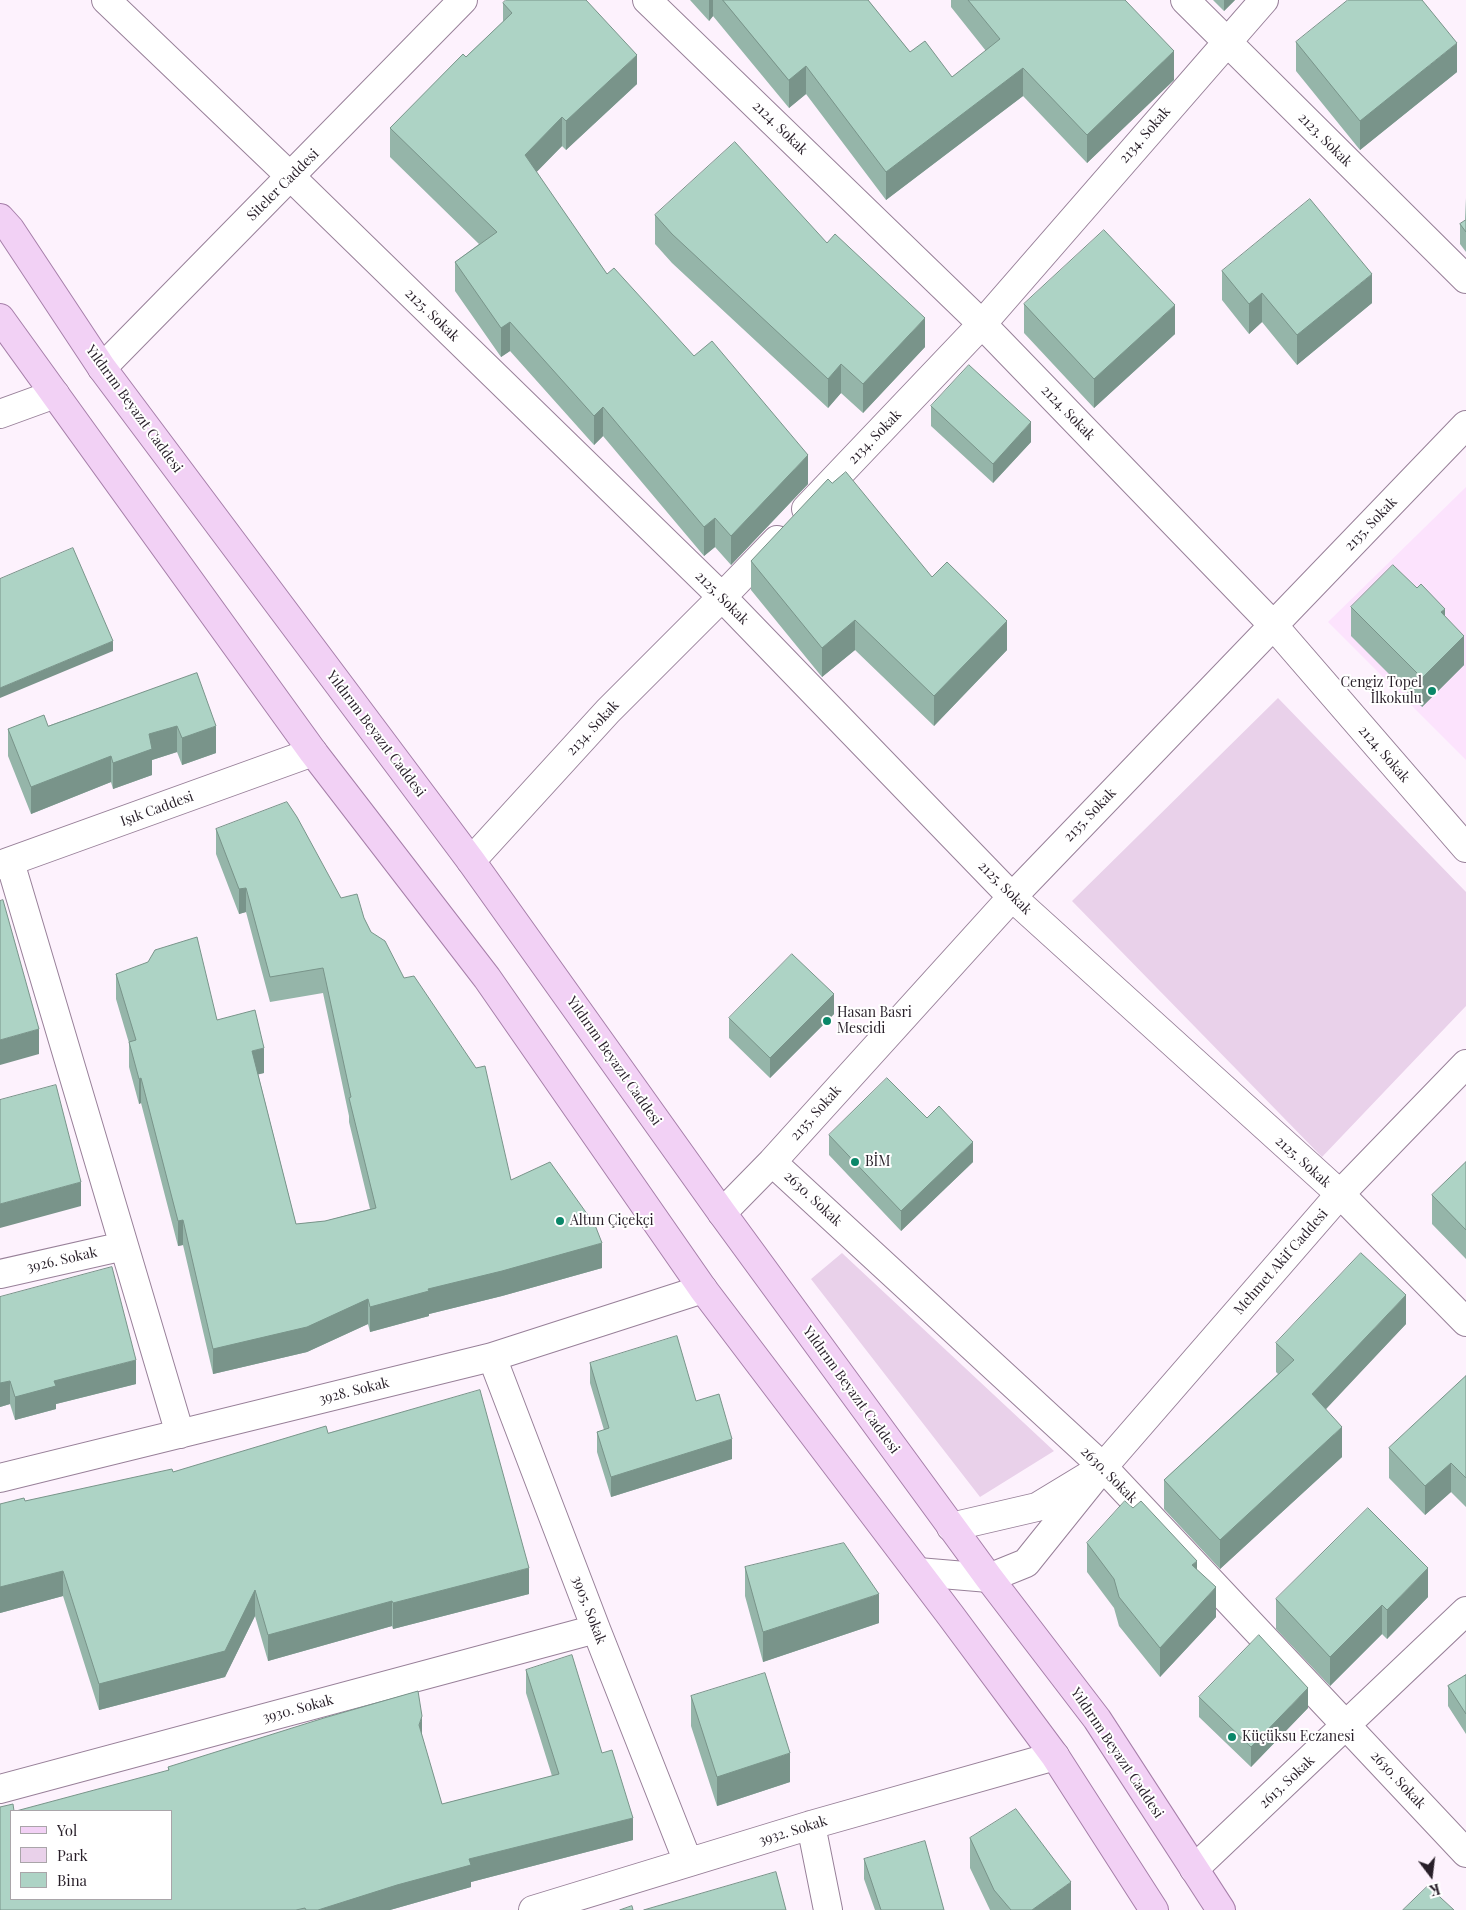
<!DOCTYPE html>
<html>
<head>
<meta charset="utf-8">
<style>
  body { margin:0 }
  #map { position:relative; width:1466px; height:1910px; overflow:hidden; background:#fdf2fd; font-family:"Playfair Display",serif }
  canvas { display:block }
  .legend { position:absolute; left:10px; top:1810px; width:162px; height:90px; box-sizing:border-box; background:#fff; border:1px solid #a9a5a9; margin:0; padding:6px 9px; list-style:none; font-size:15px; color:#281f29 }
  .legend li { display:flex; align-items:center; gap:10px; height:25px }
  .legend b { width:25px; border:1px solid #a9a5a9 }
  .north { position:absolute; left:1406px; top:1850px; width:50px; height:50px; -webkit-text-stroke:4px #fff; paint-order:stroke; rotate:165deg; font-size:14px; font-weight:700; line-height:20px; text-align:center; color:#281f29 }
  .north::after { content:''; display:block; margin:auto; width:18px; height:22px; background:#281f29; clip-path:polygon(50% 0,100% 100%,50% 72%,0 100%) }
</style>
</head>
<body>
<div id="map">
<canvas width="1466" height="1910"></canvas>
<ul class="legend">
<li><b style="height:6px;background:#f2d1f5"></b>Yol</li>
<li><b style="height:14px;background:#e9d1ea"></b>Park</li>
<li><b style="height:14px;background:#add3c5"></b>Bina</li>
</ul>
<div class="north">K</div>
</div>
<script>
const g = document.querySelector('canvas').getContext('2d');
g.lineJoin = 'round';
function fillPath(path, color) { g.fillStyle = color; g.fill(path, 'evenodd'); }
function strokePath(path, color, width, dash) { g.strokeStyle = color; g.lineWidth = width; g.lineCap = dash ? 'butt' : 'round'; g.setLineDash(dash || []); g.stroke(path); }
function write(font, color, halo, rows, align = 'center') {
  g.font = font + ' "Playfair Display",serif'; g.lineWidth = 4; g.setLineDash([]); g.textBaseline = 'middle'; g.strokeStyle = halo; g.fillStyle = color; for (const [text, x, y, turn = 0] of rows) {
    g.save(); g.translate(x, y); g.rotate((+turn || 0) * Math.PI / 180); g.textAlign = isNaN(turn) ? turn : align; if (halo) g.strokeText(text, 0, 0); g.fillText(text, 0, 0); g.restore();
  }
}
const built = new Path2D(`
  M 1466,487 L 1466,760 L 1328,622 Z`);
const green = new Path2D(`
  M 1278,698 L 1466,892 L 1466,1006 L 1322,1157 L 1072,901 Z
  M 842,1253 L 1054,1451 L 980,1497 L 811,1279 Z`);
const minor = new Path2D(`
  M 106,0 L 291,177 L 722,597 L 1012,897 L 1340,1194 L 1466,1322
  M 647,0 L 982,324 L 1273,625 L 1466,848
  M 1185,0 L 1466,279
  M 0,414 L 55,394
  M 806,509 L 982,324 L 1264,0
  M 471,861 L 608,711 L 722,597 L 777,540
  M 10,862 L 180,1434
  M 772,1162 L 1103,1467 L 1466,1853
  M 722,1213 L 772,1162 L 1012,897 L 1466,425
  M 0,1274 L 124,1246
  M 492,1357 L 596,1629 L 688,1862
  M 0,1478 L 492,1357 L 703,1289
  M 0,1789 L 596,1629
  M 811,1825 L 828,1910
  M 1194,1869 L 1466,1611
  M 533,1910 L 811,1825 L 1055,1756`);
const tertiary = new Path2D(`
  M 102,368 L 463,0
  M 0,865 L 313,752
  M 1103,1467 L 1340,1194 L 1466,1064
  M 918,1572 L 989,1578 L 1026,1563 L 1103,1467 L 1037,1507 L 951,1527`);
const primary = new Path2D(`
  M 0,218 L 10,229 L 102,368 L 471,861 L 722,1213 L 989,1578 L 1097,1719 L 1221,1910
  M 0,318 L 313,752 L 487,978 L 703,1289 L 951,1616 L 1055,1756 L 1154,1910`);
const wall = new Path2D(`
  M 690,0 L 868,0 L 910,52 L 952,77 L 986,51 L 951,7 L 951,0 L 1125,0 L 1174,80 L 1087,163 L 1023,96 L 886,200 L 806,94 L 789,108 L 713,16 L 709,21 Z
  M 1213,0 L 1235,0 L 1224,11 Z
  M 503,3 L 637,84 L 566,150 L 562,146 L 536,172 L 607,274 L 808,484 L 731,565 L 715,547 L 704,556 L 603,436 L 594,445 L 510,351 L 501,357 L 455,291 L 455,262 L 479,244 L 390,157 L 390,128 L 503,22 Z
  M 1296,42 L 1457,72 L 1360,150 L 1296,71 Z
  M 1466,198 L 1466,220 L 1465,219 Z
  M 655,215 L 827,243 L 925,347 L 863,413 L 841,393 L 828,408 L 672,263 L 655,244 Z
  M 1466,220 L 1466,252 L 1460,244 L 1460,224 Z
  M 1222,271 L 1372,303 L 1297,365 L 1262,322 L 1249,334 L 1222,300 Z
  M 1024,304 L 1175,334 L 1094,408 L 1024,333 Z
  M 931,406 L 1031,442 L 993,483 L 931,426 Z
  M 832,483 L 932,577 L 1007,650 L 934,726 L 855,650 L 822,677 L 751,590 L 751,561 Z
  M 1417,588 L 1445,616 L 1464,665 L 1422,707 L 1351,636 L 1351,607 Z
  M 197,673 L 216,753 L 182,765 L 177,752 L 152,760 L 152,775 L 113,789 L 111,782 L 31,814 L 8,756 L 8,729 L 48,726 Z
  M 216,829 L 341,898 L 364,918 L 371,932 L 404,978 L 511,1180 L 602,1268 L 502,1296 L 429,1314 L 429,1316 L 370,1332 L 368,1324 L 307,1352 L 213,1374 L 183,1245 L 178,1246 L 141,1103 L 139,1104 L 129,1067 L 129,1043 L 116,999 L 116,974 L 217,1020 L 264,1073 L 258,1074 L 296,1224 L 325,1221 L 370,1209 L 349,1122 L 349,1116 L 323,993 L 270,1002 L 246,912 L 239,914 L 216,854 Z
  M 834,1014 L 770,1078 L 729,1038 L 729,1018 Z
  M 927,1118 L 973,1162 L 901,1231 L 829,1155 L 829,1135 Z
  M 1466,1162 L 1466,1259 L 1432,1224 L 1432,1195 Z
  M 0,1297 L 136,1384 L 56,1404 L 56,1409 L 15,1420 L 10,1404 L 0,1407 Z
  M 1406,1324 L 1325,1409 L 1342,1457 L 1220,1569 L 1164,1509 L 1164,1480 L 1278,1374 L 1276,1372 L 1276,1343 Z
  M 590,1363 L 696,1401 L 732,1459 L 611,1497 L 597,1452 L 597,1432 L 604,1430 L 590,1383 Z
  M 1466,1376 L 1466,1507 L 1451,1492 L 1425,1515 L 1389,1478 L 1389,1448 Z
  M 328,1433 L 529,1594 L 393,1629 L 392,1626 L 268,1661 L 255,1616 L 225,1677 L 99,1710 L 63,1596 L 0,1613 L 0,1504 L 25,1501 L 173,1472 Z
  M 1087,1543 L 1197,1570 L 1216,1617 L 1160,1677 L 1119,1626 L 1114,1608 L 1087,1572 Z
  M 745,1567 L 879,1623 L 763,1662 L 745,1596 Z
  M 1428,1597 L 1387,1639 L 1382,1634 L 1330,1686 L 1276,1629 L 1276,1599 Z
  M 526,1670 L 602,1753 L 633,1840 L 471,1882 L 471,1887 L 390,1910 L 0,1910 L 11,1899 L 168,1771 L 168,1767 L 422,1738 L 442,1804 L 552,1776 L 526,1693 Z
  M 1466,1675 L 1466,1734 L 1448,1706 L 1448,1686 Z
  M 691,1696 L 790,1782 L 717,1806 L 691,1726 Z
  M 1199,1697 L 1308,1708 L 1251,1767 L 1199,1717 Z
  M 970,1838 L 1071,1910 L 990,1910 L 970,1868 Z
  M 864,1859 L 944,1910 L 875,1910 L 864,1879 Z`);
const shadedWall = new Path2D(`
  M 709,0 L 713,0 L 713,16 L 709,21 Z
  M 1224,0 L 1235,0 L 1224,11 Z
  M 1457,43 L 1457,72 L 1360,150 L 1360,121 Z
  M 1174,51 L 1174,80 L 1087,163 L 1087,135 Z
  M 637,55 L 637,84 L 566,150 L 566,121 Z
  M 806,66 L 806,94 L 789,108 L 789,80 Z
  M 1023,68 L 1023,96 L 886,200 L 886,172 Z
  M 562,117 L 562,146 L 525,184 L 525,155 Z
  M 1372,274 L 1372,303 L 1297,365 L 1297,335 Z
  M 1262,293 L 1262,322 L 1249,334 L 1249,304 Z
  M 1175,305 L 1175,334 L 1094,408 L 1094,379 Z
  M 925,318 L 925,347 L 863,413 L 863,384 Z
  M 510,322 L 510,351 L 501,357 L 501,328 Z
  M 841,364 L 841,393 L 828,408 L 828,379 Z
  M 603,407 L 603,436 L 594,445 L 594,416 Z
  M 1031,422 L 1031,442 L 993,483 L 993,464 Z
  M 808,455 L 808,484 L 731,565 L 731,536 Z
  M 715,518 L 715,547 L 704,556 L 704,527 Z
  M 1445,609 L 1445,638 L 1441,612 Z
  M 855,620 L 855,650 L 822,677 L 822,648 Z
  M 1007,621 L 1007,650 L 934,726 L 934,696 Z
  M 1464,636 L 1464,665 L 1422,707 L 1422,678 Z
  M 113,641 L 113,651 L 0,698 L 0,688 Z
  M 177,726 L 177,752 L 152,760 L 152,775 L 113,789 L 113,763 L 149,734 Z
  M 216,726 L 216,753 L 182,765 L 182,738 Z
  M 111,756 L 111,782 L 31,814 L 31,787 Z
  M 246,888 L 246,912 L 239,914 L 239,889 Z
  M 834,994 L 834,1014 L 770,1078 L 770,1058 Z
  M 39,1029 L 39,1054 L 0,1065 L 0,1040 Z
  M 264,1048 L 264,1073 L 252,1076 L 252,1051 Z
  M 141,1078 L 141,1103 L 139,1104 L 139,1079 Z
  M 973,1142 L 973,1162 L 901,1231 L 901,1211 Z
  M 81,1182 L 81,1206 L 0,1228 L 0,1204 Z
  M 183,1220 L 183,1245 L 178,1246 L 178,1221 Z
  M 602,1243 L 602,1268 L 502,1296 L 429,1314 L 429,1316 L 370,1332 L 370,1307 L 428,1289 Z
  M 1406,1295 L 1406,1324 L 1312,1424 L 1312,1394 Z
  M 368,1299 L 368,1324 L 307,1352 L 213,1374 L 213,1349 Z
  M 136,1360 L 136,1384 L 56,1404 L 56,1409 L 15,1420 L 15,1397 L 54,1381 Z
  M 10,1381 L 10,1404 L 0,1407 L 0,1383 Z
  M 1342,1427 L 1342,1457 L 1220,1569 L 1220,1540 Z
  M 732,1439 L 732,1459 L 611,1497 L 611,1477 Z
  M 1451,1463 L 1451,1492 L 1425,1515 L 1425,1486 Z
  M 1197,1561 L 1197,1590 L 1192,1565 Z
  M 529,1568 L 529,1594 L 393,1629 L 393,1603 Z
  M 1428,1568 L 1428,1597 L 1387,1639 L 1387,1610 Z
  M 63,1571 L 63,1596 L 0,1613 L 0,1587 Z
  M 1216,1587 L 1216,1617 L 1160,1677 L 1160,1648 Z
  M 255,1590 L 255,1616 L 225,1677 L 99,1710 L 99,1684 Z
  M 879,1594 L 879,1623 L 763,1662 L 763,1632 Z
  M 392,1601 L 392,1626 L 268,1661 L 268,1635 Z
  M 1382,1605 L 1382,1634 L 1330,1686 L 1330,1657 Z
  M 1308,1688 L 1308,1708 L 1251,1767 L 1251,1747 Z
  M 422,1716 L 422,1739 L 419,1725 Z
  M 790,1753 L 790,1782 L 717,1806 L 717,1777 Z
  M 633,1818 L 633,1840 L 471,1882 L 471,1887 L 390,1910 L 318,1910 L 469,1859 Z
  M 1071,1882 L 1071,1910 L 1032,1910 Z`);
const building = new Path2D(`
  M 506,0 L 586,0 L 637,55 L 566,121 L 562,117 L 525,155 L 607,274 L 614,268 L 694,356 L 712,341 L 808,455 L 731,536 L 715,518 L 704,527 L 603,407 L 594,416 L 510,322 L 501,328 L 455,262 L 497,232 L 390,128 L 463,54 L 466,57 L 512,13 L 503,3 Z
  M 723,0 L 868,0 L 910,52 L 925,41 L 952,77 L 1000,39 L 968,0 L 1125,0 L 1174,51 L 1087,135 L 1023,68 L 886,172 L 806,66 L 789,80 Z
  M 1348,0 L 1422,0 L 1457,43 L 1360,121 L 1296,42 Z
  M 735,142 L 827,243 L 835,234 L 925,318 L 863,384 L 841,364 L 828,379 L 672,234 L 655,215 Z
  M 1310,199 L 1372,274 L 1297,335 L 1262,293 L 1249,304 L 1222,271 Z
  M 1466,220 L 1466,232 L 1460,224 Z
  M 1104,230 L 1175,305 L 1094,379 L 1024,304 Z
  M 969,365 L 1031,422 L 993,464 L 931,406 Z
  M 846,472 L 932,577 L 947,562 L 1007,621 L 934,696 L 855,620 L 822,648 L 751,561 L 828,479 L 832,483 Z
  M 73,548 L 113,641 L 0,688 L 0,579 Z
  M 1393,565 L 1417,588 L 1421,584 L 1445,609 L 1441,612 L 1464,636 L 1422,678 L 1351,607 Z
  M 197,673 L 216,726 L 182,738 L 177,726 L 149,734 L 152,749 L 113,763 L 111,756 L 31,787 L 8,729 L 44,715 L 48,726 Z
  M 287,802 L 297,817 L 341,898 L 357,894 L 364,918 L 371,932 L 385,941 L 404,978 L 414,976 L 476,1068 L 485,1066 L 511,1180 L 550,1162 L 595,1225 L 602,1243 L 502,1271 L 428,1289 L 429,1291 L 370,1307 L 368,1299 L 307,1327 L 213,1349 L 183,1220 L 178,1221 L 141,1078 L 139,1079 L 129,1042 L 136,1040 L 116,974 L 148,962 L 155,950 L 197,937 L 217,1020 L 255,1010 L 264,1048 L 252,1051 L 296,1224 L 325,1221 L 376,1208 L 349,1098 L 351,1097 L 323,968 L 270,977 L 246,888 L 239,889 L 216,829 Z
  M 3,900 L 39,1029 L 0,1040 L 0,901 Z
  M 792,954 L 834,994 L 770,1058 L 729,1018 Z
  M 887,1078 L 927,1118 L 939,1106 L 973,1142 L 901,1211 L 829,1135 Z
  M 56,1085 L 81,1182 L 0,1204 L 0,1100 Z
  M 1466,1162 L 1466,1230 L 1432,1195 Z
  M 1361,1253 L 1406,1295 L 1312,1394 L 1342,1427 L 1220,1540 L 1164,1480 L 1294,1360 L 1276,1343 Z
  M 112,1267 L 136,1360 L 54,1381 L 56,1386 L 15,1397 L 10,1381 L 0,1383 L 0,1297 Z
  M 677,1336 L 696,1401 L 719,1394 L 732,1439 L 611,1477 L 597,1432 L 609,1428 L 590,1363 Z
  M 1466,1376 L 1466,1478 L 1451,1463 L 1425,1486 L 1389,1448 Z
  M 480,1390 L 529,1568 L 393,1603 L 392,1601 L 268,1635 L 255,1590 L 225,1651 L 99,1684 L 63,1571 L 0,1587 L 0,1504 L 24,1498 L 25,1501 L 172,1469 L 173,1472 L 326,1426 L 328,1433 Z
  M 1125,1501 L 1133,1508 L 1141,1501 L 1197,1561 L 1192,1565 L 1216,1587 L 1160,1648 L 1119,1597 L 1114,1579 L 1087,1543 Z
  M 1368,1508 L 1428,1568 L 1387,1610 L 1382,1605 L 1330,1657 L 1276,1599 Z
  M 844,1543 L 879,1594 L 763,1632 L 745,1567 Z
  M 1259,1635 L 1308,1688 L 1251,1747 L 1199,1697 Z
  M 572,1655 L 602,1753 L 612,1750 L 633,1818 L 469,1859 L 471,1865 L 397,1885 L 318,1910 L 306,1910 L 305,1908 L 296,1910 L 0,1910 L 0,1807 L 13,1804 L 14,1811 L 11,1811 L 11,1899 L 171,1899 L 171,1811 L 16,1811 L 169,1770 L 168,1767 L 324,1718 L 418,1691 L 422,1716 L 419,1725 L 442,1804 L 559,1774 L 526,1670 Z
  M 765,1673 L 790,1753 L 717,1777 L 691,1696 Z
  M 1466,1675 L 1466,1714 L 1448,1686 Z
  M 1016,1809 L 1071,1882 L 1032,1910 L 1011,1910 L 994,1890 L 970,1838 Z
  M 925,1841 L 944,1910 L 881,1910 L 864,1859 Z
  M 776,1872 L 786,1910 L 644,1910 Z
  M 1428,1886 L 1454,1910 L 1403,1910 Z
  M 632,1906 L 633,1910 L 620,1910 Z`);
const markers = [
  [1432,691,5,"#0a8769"],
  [827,1021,5,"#0a8769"],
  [855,1162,5,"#0a8769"],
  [560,1221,5,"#0a8769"],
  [1232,1737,5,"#0a8769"]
];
const streetNames = [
  ["2124. Sokak",780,128,44],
  ["2134. Sokak",1145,135,-49],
  ["2123. Sokak",1325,140,45],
  ["Siteler Caddesi",283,185,-45],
  ["2125. Sokak",432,315,44],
  ["Yıldırım Beyazıt Caddesi",134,409,54],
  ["2124. Sokak",1068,413,46],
  ["2134. Sokak",875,437,-46],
  ["2135. Sokak",1371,524,-46],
  ["2125. Sokak",722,598,45],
  ["2134. Sokak",593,728,-47],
  ["Yıldırım Beyazıt Caddesi",376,734,53],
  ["2124. Sokak",1384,754,49],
  ["Işık Caddesi",157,809,-20],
  ["2135. Sokak",1090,815,-46],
  ["2125. Sokak",1005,888,45],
  ["Yıldırım Beyazıt Caddesi",614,1061,55],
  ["2135. Sokak",816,1113,-48],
  ["2125. Sokak",1303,1162,42],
  ["2630. Sokak",813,1199,43],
  ["3926. Sokak",62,1260,-13],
  ["Mehmet Akif Caddesi",1281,1262,-49],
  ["Yıldırım Beyazıt Caddesi",851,1390,54],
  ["3928. Sokak",354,1391,-14],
  ["2630. Sokak",1109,1475,45],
  ["3905. Sokak",589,1610,69],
  ["3930. Sokak",298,1709,-15],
  ["Yıldırım Beyazıt Caddesi",1117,1753,56],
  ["2630. Sokak",1398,1780,47],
  ["2613. Sokak",1287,1782,-43],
  ["3932. Sokak",793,1831,-17]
];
const poiNames = [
  ["Cengiz Topel",1422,683,"right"],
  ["İlkokulu",1422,699,"right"],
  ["Hasan Basri",837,1013],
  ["Mescidi",837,1029],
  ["BİM",865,1162],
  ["Altun Çiçekçi",570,1221],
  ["Küçüksu Eczanesi",1242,1737]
];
fillPath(built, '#fce3fd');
fillPath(green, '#e9d1ea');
strokePath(minor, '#988099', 30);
strokePath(tertiary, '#988099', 30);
strokePath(primary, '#a67fa9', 30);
strokePath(minor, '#fff', 28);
strokePath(tertiary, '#fff', 28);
strokePath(primary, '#f2d1f5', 28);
fillPath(wall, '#95b5a9');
fillPath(shadedWall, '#79948a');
fillPath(building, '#add3c5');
strokePath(building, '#79948a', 1);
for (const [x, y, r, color] of markers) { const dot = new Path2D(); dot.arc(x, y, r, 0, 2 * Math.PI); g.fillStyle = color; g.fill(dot); strokePath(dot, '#fff', 2); }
write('14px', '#281f29', '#fff', streetNames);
write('14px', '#281f29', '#fff', poiNames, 'left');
</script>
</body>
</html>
